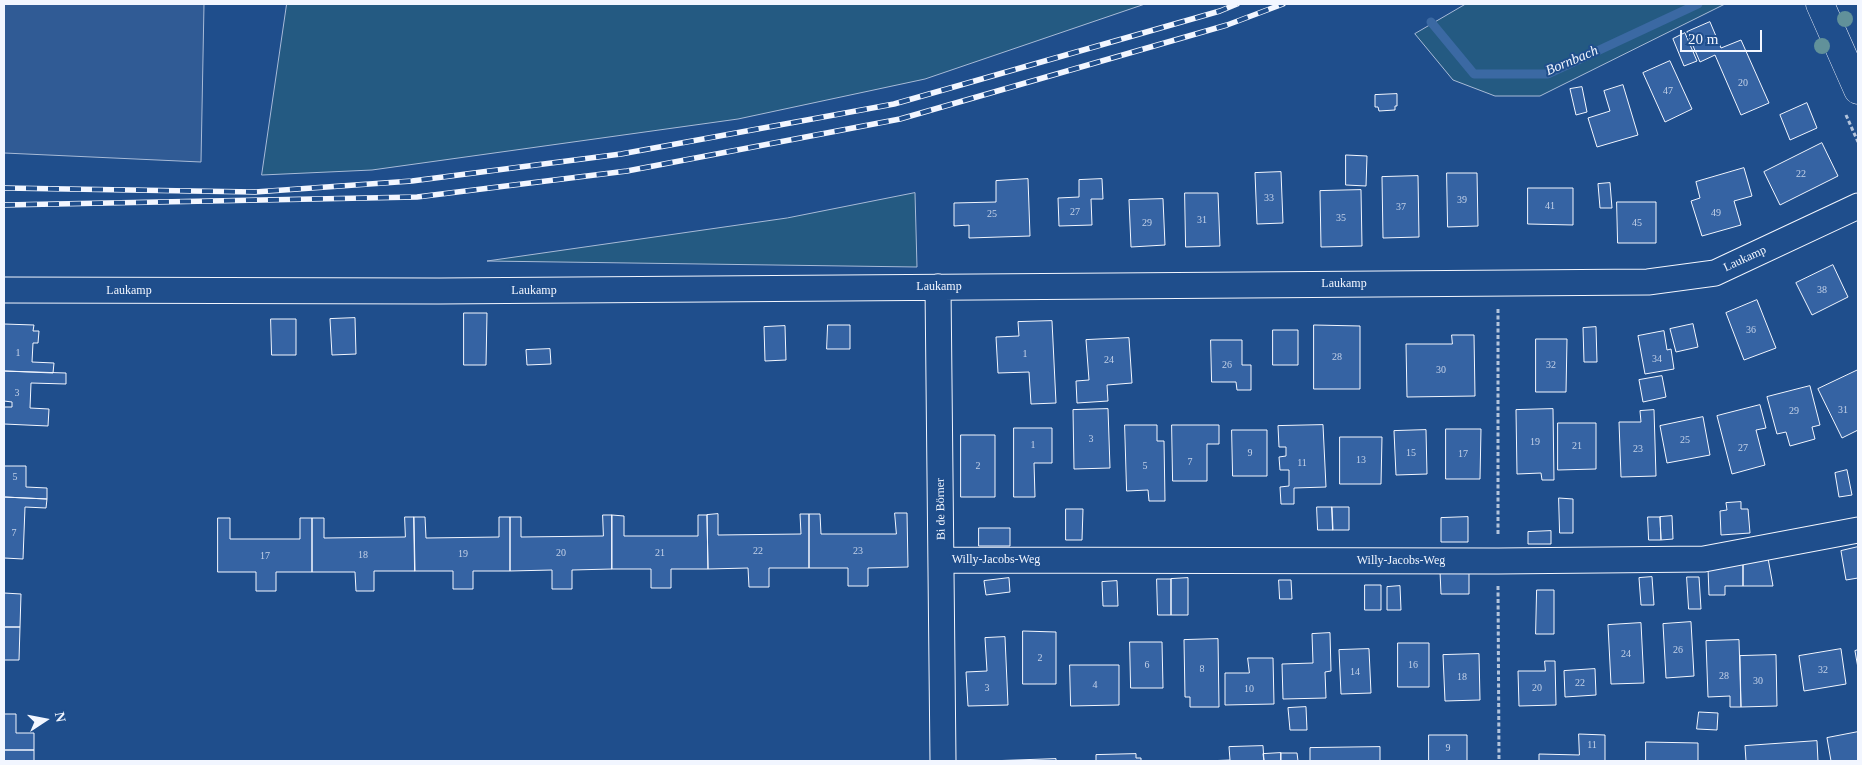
<!DOCTYPE html>
<html>
<head>
<meta charset="utf-8">
<style>
  body { margin:0 }
  #map { position:relative; width:1862px; height:765px; overflow:hidden; background:#1f4e8c; font-family:"Times New Roman",serif }
  canvas { display:block }
  .frame { position:absolute; inset:0; border:5px solid #f2f6ff; pointer-events:none }
  .north { position:absolute; left:20px; top:695px; width:50px; height:50px; -webkit-text-stroke:4px #1f4e8c; paint-order:stroke; rotate:79deg; font-size:14px; font-weight:700; line-height:20px; text-align:center; color:#f2f6ff }
  .north::after { content:''; display:block; margin:auto; width:18px; height:22px; background:#f2f6ff; clip-path:polygon(50% 0,100% 100%,50% 72%,0 100%) }
  .scale { position:absolute; left:1680px; top:30px; width:82px; height:22px; box-sizing:border-box; border:2px solid #f2f6ff; border-top:0; padding-left:6px; font-size:15px; line-height:18px; white-space:nowrap; color:#f2f6ff; -webkit-text-stroke:4px #1f4e8c; paint-order:stroke }
</style>
</head>
<body>
<div id="map">
<canvas width="1862" height="765"></canvas>
<div class="frame"></div>
<div class="north">N</div>
<div class="scale">20 m</div>
</div>
<script>
const g = document.querySelector('canvas').getContext('2d');
g.lineJoin = 'round';
function fillPath(path, color) { g.fillStyle = color; g.fill(path, 'evenodd'); }
function strokePath(path, color, width, dash) { g.strokeStyle = color; g.lineWidth = width; g.lineCap = dash ? 'butt' : 'round'; g.setLineDash(dash || []); g.stroke(path); }
function write(font, color, halo, rows, align = 'center') {
  g.font = font + ' "Times New Roman",serif'; g.lineWidth = 4; g.setLineDash([]); g.textBaseline = 'middle'; g.strokeStyle = halo; g.fillStyle = color; for (const [text, x, y, turn = 0] of rows) {
    g.save(); g.translate(x, y); g.rotate((+turn || 0) * Math.PI / 180); g.textAlign = isNaN(turn) ? turn : align; if (halo) g.strokeText(text, 0, 0); g.fillText(text, 0, 0); g.restore();
  }
}
const green = new Path2D(`
  M 287,4 L 1145,4 L 925,79 L 738,119 L 372,170 L 262,175 Z
  M 1466,4 L 1725,4 L 1540,96 L 1495,96 L 1453,80 L 1415,34 Z
  M 915,193 L 917,267 L 487,261 L 787,218 Z`);
const parking = new Path2D(`
  M 4,4 L 204,4 L 201,162 L 4,153 Z`);
const stream = new Path2D(`
  M 1431,22 L 1474,74 L 1548,74 L 1698,4`);
const building = new Path2D(`
  M 1710,22 L 1721,48 L 1741,40 L 1769,103 L 1741,115 L 1715,55 L 1700,62 L 1687,32 Z
  M 1685,33 L 1697,61 L 1684,66 L 1673,39 Z
  M 1670,61 L 1692,109 L 1665,122 L 1643,73 Z
  M 1623,85 L 1638,135 L 1597,147 L 1588,118 L 1610,111 L 1604,91 Z
  M 1582,87 L 1587,112 L 1576,115 L 1570,89 Z
  M 1397,94 L 1397,106 L 1395,106 L 1395,110 L 1379,111 L 1378,107 L 1375,107 L 1375,95 Z
  M 1807,103 L 1817,128 L 1790,140 L 1780,115 Z
  M 1822,143 L 1838,176 L 1780,205 L 1764,172 Z
  M 1346,155 L 1367,156 L 1366,186 L 1346,185 Z
  M 1744,168 L 1752,196 L 1734,201 L 1741,225 L 1702,236 L 1691,201 L 1700,198 L 1696,182 Z
  M 1281,172 L 1283,223 L 1257,224 L 1255,173 Z
  M 1447,173 L 1477,173 L 1478,226 L 1448,227 Z
  M 1418,176 L 1419,237 L 1383,238 L 1382,177 Z
  M 1028,179 L 1030,236 L 969,238 L 969,225 L 954,226 L 954,203 L 996,202 L 996,181 Z
  M 1102,179 L 1103,199 L 1091,199 L 1092,225 L 1059,226 L 1058,198 L 1079,197 L 1079,180 Z
  M 1610,183 L 1612,208 L 1600,208 L 1598,184 Z
  M 1528,188 L 1573,188 L 1573,225 L 1528,224 Z
  M 1361,190 L 1362,246 L 1321,247 L 1320,191 Z
  M 1185,193 L 1218,193 L 1220,246 L 1186,247 Z
  M 1163,199 L 1165,245 L 1131,247 L 1129,200 Z
  M 1617,202 L 1656,202 L 1656,243 L 1618,243 Z
  M 1833,265 L 1848,297 L 1812,315 L 1796,283 Z
  M 1757,300 L 1776,348 L 1744,360 L 1726,313 Z
  M 464,313 L 487,313 L 486,365 L 464,365 Z
  M 355,318 L 356,354 L 332,355 L 330,319 Z
  M 271,319 L 296,319 L 296,355 L 272,355 Z
  M 1052,321 L 1056,403 L 1031,404 L 1029,372 L 998,373 L 996,337 L 1019,336 L 1018,322 Z
  M 4,324 L 34,325 L 33,331 L 39,331 L 38,343 L 33,343 L 32,362 L 54,363 L 53,373 L 4,371 Z
  M 1693,324 L 1698,347 L 1676,352 L 1670,329 Z
  M 828,325 L 850,325 L 850,349 L 827,349 Z
  M 1314,325 L 1360,326 L 1360,389 L 1314,389 Z
  M 785,326 L 786,360 L 765,361 L 764,327 Z
  M 1596,327 L 1597,362 L 1584,362 L 1583,328 Z
  M 1273,330 L 1298,330 L 1298,365 L 1273,365 Z
  M 1664,331 L 1667,350 L 1671,349 L 1674,369 L 1645,374 L 1638,336 Z
  M 1452,335 L 1474,335 L 1475,396 L 1407,397 L 1406,344 L 1452,344 Z
  M 1129,338 L 1132,383 L 1107,385 L 1108,401 L 1077,403 L 1076,381 L 1089,380 L 1086,340 Z
  M 1536,339 L 1567,339 L 1566,392 L 1536,392 Z
  M 1211,340 L 1242,340 L 1242,365 L 1251,365 L 1251,390 L 1237,390 L 1236,382 L 1212,382 Z
  M 550,349 L 551,364 L 527,365 L 526,350 Z
  M 1858,370 L 1858,430 L 1842,438 L 1818,389 Z
  M 4,371 L 66,373 L 66,384 L 31,383 L 30,408 L 49,409 L 48,426 L 4,424 L 4,407 L 12,407 L 12,402 L 4,401 Z
  M 1662,376 L 1666,397 L 1643,402 L 1639,380 Z
  M 1810,386 L 1820,425 L 1812,427 L 1815,439 L 1790,446 L 1786,432 L 1777,434 L 1767,397 Z
  M 1760,405 L 1766,428 L 1756,430 L 1765,465 L 1732,474 L 1717,416 Z
  M 1108,409 L 1110,468 L 1074,469 L 1073,410 Z
  M 1553,409 L 1554,480 L 1542,480 L 1541,473 L 1517,474 L 1516,410 Z
  M 1654,410 L 1656,476 L 1621,477 L 1619,422 L 1641,422 L 1640,411 Z
  M 1703,417 L 1710,455 L 1667,463 L 1660,426 Z
  M 1558,423 L 1596,423 L 1596,469 L 1558,470 Z
  M 1125,425 L 1157,425 L 1157,441 L 1164,441 L 1165,501 L 1149,501 L 1148,490 L 1127,491 Z
  M 1172,425 L 1219,425 L 1219,444 L 1207,444 L 1207,481 L 1173,481 Z
  M 1323,425 L 1326,487 L 1294,488 L 1294,504 L 1281,504 L 1280,487 L 1289,486 L 1289,470 L 1280,470 L 1279,457 L 1286,456 L 1286,447 L 1279,447 L 1278,426 Z
  M 1014,428 L 1052,428 L 1052,463 L 1034,463 L 1035,497 L 1014,497 Z
  M 1446,429 L 1481,429 L 1480,479 L 1446,479 Z
  M 1232,430 L 1267,430 L 1267,476 L 1233,476 Z
  M 1426,430 L 1427,474 L 1396,475 L 1394,431 Z
  M 961,435 L 995,435 L 995,497 L 961,497 Z
  M 1340,437 L 1382,437 L 1381,484 L 1340,484 Z
  M 4,466 L 26,466 L 26,487 L 47,488 L 47,499 L 4,497 Z
  M 1847,470 L 1852,495 L 1839,497 L 1835,473 Z
  M 4,497 L 47,499 L 46,508 L 25,507 L 23,559 L 4,558 Z
  M 1559,498 L 1573,499 L 1573,533 L 1560,533 Z
  M 1741,502 L 1741,509 L 1748,509 L 1750,533 L 1721,535 L 1720,511 L 1727,510 L 1726,503 Z
  M 1317,507 L 1332,507 L 1333,530 L 1318,530 Z
  M 1332,507 L 1349,507 L 1349,530 L 1333,530 Z
  M 1066,509 L 1083,509 L 1082,540 L 1066,540 Z
  M 895,513 L 907,513 L 908,567 L 868,568 L 868,586 L 848,586 L 848,568 L 809,568 L 809,514 L 820,514 L 821,534 L 896,534 Z
  M 718,514 L 718,535 L 801,534 L 800,514 L 809,514 L 809,568 L 769,568 L 769,587 L 749,587 L 748,568 L 708,569 L 707,515 Z
  M 603,515 L 612,515 L 612,569 L 572,570 L 572,589 L 552,589 L 552,570 L 510,571 L 510,517 L 521,517 L 521,537 L 603,536 Z
  M 612,515 L 624,516 L 624,536 L 698,536 L 698,515 L 707,515 L 708,569 L 671,569 L 671,588 L 651,588 L 651,569 L 612,569 Z
  M 1672,516 L 1673,539 L 1661,540 L 1660,517 Z
  M 405,517 L 414,517 L 415,571 L 374,571 L 374,591 L 356,591 L 355,572 L 312,572 L 312,518 L 324,518 L 324,538 L 405,537 Z
  M 414,517 L 425,517 L 426,538 L 499,537 L 499,517 L 510,517 L 510,571 L 473,571 L 473,589 L 453,589 L 453,571 L 415,571 Z
  M 1468,517 L 1468,542 L 1441,542 L 1441,518 Z
  M 1648,517 L 1660,517 L 1661,540 L 1649,540 Z
  M 218,518 L 230,518 L 230,539 L 300,539 L 300,518 L 312,518 L 312,572 L 276,572 L 276,591 L 256,591 L 256,572 L 218,572 Z
  M 979,528 L 1010,528 L 1010,546 L 979,546 Z
  M 1551,531 L 1551,544 L 1528,544 L 1528,532 Z
  M 1858,547 L 1858,578 L 1846,580 L 1841,551 Z
  M 1768,558 L 1773,586 L 1743,586 L 1743,562 Z
  M 1743,562 L 1743,586 L 1725,586 L 1725,595 L 1709,595 L 1708,568 Z
  M 1469,570 L 1469,594 L 1441,594 L 1440,571 Z
  M 1652,577 L 1654,605 L 1641,605 L 1639,578 Z
  M 1687,577 L 1699,577 L 1701,609 L 1689,609 Z
  M 1009,578 L 1010,592 L 986,595 L 984,581 Z
  M 1188,578 L 1188,615 L 1171,615 L 1171,579 Z
  M 1157,579 L 1171,579 L 1171,615 L 1158,615 Z
  M 1279,580 L 1291,580 L 1292,599 L 1280,599 Z
  M 1117,581 L 1118,606 L 1103,606 L 1102,582 Z
  M 1365,585 L 1381,585 L 1381,610 L 1365,610 Z
  M 1400,586 L 1401,610 L 1387,610 L 1387,587 Z
  M 1537,590 L 1554,590 L 1554,634 L 1536,634 Z
  M 4,593 L 21,594 L 20,627 L 4,627 Z
  M 1691,622 L 1694,676 L 1666,678 L 1663,624 Z
  M 1641,623 L 1644,683 L 1611,684 L 1608,625 Z
  M 4,627 L 20,627 L 19,660 L 4,660 Z
  M 1023,631 L 1056,632 L 1056,684 L 1023,684 Z
  M 1330,633 L 1331,671 L 1325,672 L 1326,698 L 1283,699 L 1282,664 L 1313,663 L 1312,634 Z
  M 1005,637 L 1008,705 L 968,706 L 966,672 L 987,671 L 985,638 Z
  M 1218,639 L 1219,707 L 1190,707 L 1190,697 L 1185,697 L 1184,640 Z
  M 1739,640 L 1741,707 L 1730,707 L 1730,696 L 1708,697 L 1706,641 Z
  M 1130,642 L 1162,642 L 1163,688 L 1131,688 Z
  M 1398,643 L 1429,643 L 1429,687 L 1398,687 Z
  M 1369,649 L 1371,693 L 1341,694 L 1339,650 Z
  M 1841,649 L 1846,684 L 1804,691 L 1799,656 Z
  M 1858,650 L 1858,668 L 1855,651 Z
  M 1479,654 L 1480,700 L 1445,701 L 1443,655 Z
  M 1776,655 L 1777,706 L 1741,707 L 1740,656 Z
  M 1248,658 L 1273,658 L 1274,704 L 1225,705 L 1225,673 L 1249,673 Z
  M 1545,661 L 1555,661 L 1556,705 L 1519,706 L 1518,671 L 1545,671 Z
  M 1070,665 L 1119,665 L 1119,705 L 1071,706 Z
  M 1595,669 L 1596,695 L 1565,697 L 1564,671 Z
  M 1306,707 L 1307,730 L 1290,730 L 1288,708 Z
  M 1699,712 L 1718,713 L 1717,730 L 1697,729 Z
  M 4,714 L 16,714 L 16,733 L 34,733 L 34,750 L 4,750 Z
  M 1858,732 L 1858,761 L 1831,761 L 1827,738 Z
  M 1579,734 L 1605,735 L 1605,761 L 1539,761 L 1539,754 L 1579,755 Z
  M 1429,735 L 1467,735 L 1467,761 L 1429,761 Z
  M 1817,741 L 1818,761 L 1746,761 L 1745,746 Z
  M 1646,742 L 1698,743 L 1698,761 L 1646,761 Z
  M 1263,746 L 1264,761 L 1205,761 L 1230,760 L 1229,747 Z
  M 1380,747 L 1380,761 L 1310,761 L 1310,748 Z
  M 4,750 L 34,750 L 34,761 L 4,761 Z
  M 1281,753 L 1281,761 L 1264,761 L 1263,754 Z
  M 1281,753 L 1297,753 L 1298,761 L 1281,761 Z
  M 1136,754 L 1136,758 L 1141,758 L 1141,761 L 1096,761 L 1096,755 Z
  M 1056,759 L 1056,761 L 988,761 Z`);
const path = new Path2D(`
  M 1846,115 L 1858,142
  M 1498,309 L 1498,535
  M 1498,586 L 1499,761`);
const street = new Path2D(`
  M 938,287 L 943,761
  M 4,290 L 439,291 L 1648,282 L 1715,273 L 1858,206
  M 942,560 L 1498,561 L 1704,559 L 1858,530`);
const secondary = new Path2D(`
  M 1820,4 L 1858,90`);
const rail = new Path2D(`
  M 4,188 L 255,192 L 412,181 L 621,154 L 894,104 L 1220,11 L 1237,4
  M 4,205 L 417,197 L 627,171 L 900,119 L 1227,25 L 1283,4`);
const trees = [
  [1845,19],
  [1822,46]
];
const numberNames = [
  ["20",1743,83],
  ["47",1668,91],
  ["22",1801,174],
  ["33",1269,198],
  ["39",1462,200],
  ["41",1550,206],
  ["37",1401,207],
  ["27",1075,212],
  ["49",1716,213],
  ["25",992,214],
  ["35",1341,218],
  ["31",1202,220],
  ["29",1147,223],
  ["45",1637,223],
  ["38",1822,290],
  ["36",1751,330],
  ["1",18,353],
  ["1",1025,354],
  ["28",1337,357],
  ["34",1657,359],
  ["24",1109,360],
  ["26",1227,365],
  ["32",1551,365],
  ["30",1441,370],
  ["3",17,393],
  ["31",1843,410],
  ["29",1794,411],
  ["3",1091,439],
  ["25",1685,440],
  ["19",1535,442],
  ["1",1033,445],
  ["21",1577,446],
  ["27",1743,448],
  ["23",1638,449],
  ["9",1250,453],
  ["15",1411,453],
  ["17",1463,454],
  ["13",1361,460],
  ["7",1190,462],
  ["11",1302,463],
  ["2",978,466],
  ["5",1145,466],
  ["5",15,477],
  ["7",14,533],
  ["22",758,551],
  ["23",858,551],
  ["20",561,553],
  ["21",660,553],
  ["19",463,554],
  ["18",363,555],
  ["17",265,556],
  ["26",1678,650],
  ["24",1626,654],
  ["2",1040,658],
  ["6",1147,665],
  ["16",1413,665],
  ["8",1202,669],
  ["32",1823,670],
  ["14",1355,672],
  ["28",1724,676],
  ["18",1462,677],
  ["30",1758,681],
  ["22",1580,683],
  ["4",1095,685],
  ["3",987,688],
  ["20",1537,688],
  ["10",1249,689],
  ["11",1592,745],
  ["9",1448,748]
];
const streetNames = [
  ["Laukamp",1745,259,-25],
  ["Laukamp",1344,284],
  ["Laukamp",939,287],
  ["Laukamp",129,291],
  ["Laukamp",534,291],
  ["Bi de Börner",941,509,-91],
  ["Willy-Jacobs-Weg",996,560],
  ["Willy-Jacobs-Weg",1401,561]
];
const waterNames = [
  ["Bornbach",1572,61,-23]
];
fillPath(green, '#245a82');
strokePath(green, '#a8bbd7', 1);
fillPath(parking, '#305b95');
strokePath(parking, '#a8bbd7', 1);
strokePath(stream, '#3b69a3', 9);
fillPath(building, '#3563a3');
strokePath(building, '#f2f6ff', 1);
strokePath(street, '#f2f6ff', 27);
strokePath(secondary, '#f2f6ff', 29);
strokePath(path, '#b3c4dc', 3, [4, 2.5]);
strokePath(street, '#1f4e8c', 25);
strokePath(secondary, '#1f4e8c', 28);
strokePath(rail, '#f2f6ff', 5.5);
strokePath(rail, '#1f4e8c', 4, [11]);
g.fillStyle = '#61919a';
for (const [x, y] of trees) { g.beginPath(); g.arc(x, y, 8, 0, 2 * Math.PI); g.fill(); }
write('10px', '#c3d1e8', null, numberNames);
write('12px', '#f2f6ff', '#1f4e8c', streetNames);
write('italic 14px', '#f2f6ff', '#1f4e8c', waterNames);
</script>
</body>
</html>
